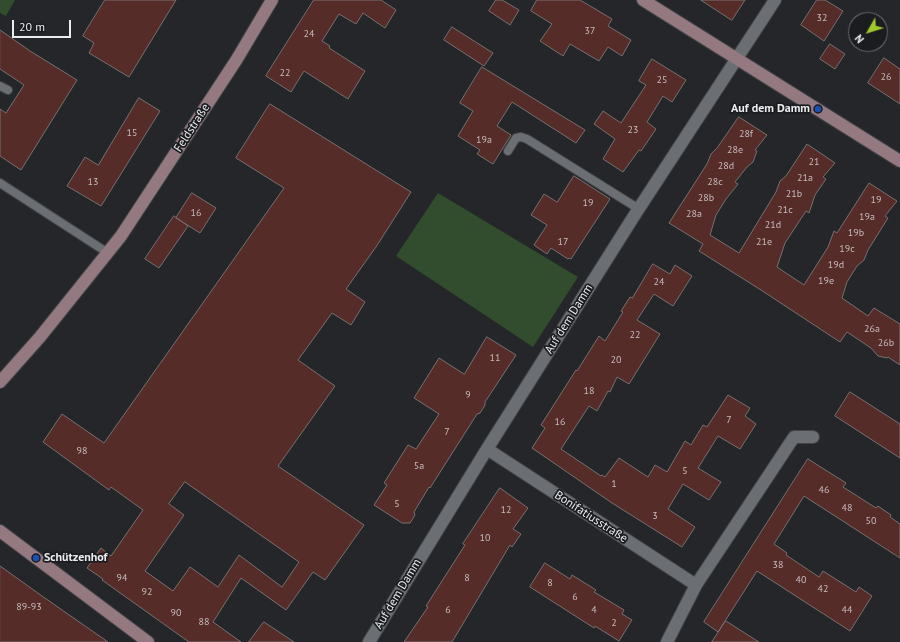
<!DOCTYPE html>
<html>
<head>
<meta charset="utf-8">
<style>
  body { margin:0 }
  #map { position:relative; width:900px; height:642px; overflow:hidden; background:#242629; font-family:"PT Sans",sans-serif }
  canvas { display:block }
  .north { position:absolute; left:848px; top:12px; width:40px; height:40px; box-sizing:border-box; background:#1a1c1f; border:1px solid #6e6f72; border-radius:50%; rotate:231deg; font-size:11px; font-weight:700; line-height:16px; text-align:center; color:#ebecee }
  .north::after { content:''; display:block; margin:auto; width:14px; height:18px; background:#a0ca2c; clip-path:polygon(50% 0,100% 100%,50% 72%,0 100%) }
  .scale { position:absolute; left:12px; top:20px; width:59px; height:18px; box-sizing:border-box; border:2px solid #ebecee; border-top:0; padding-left:5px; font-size:12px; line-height:14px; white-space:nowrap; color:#ebecee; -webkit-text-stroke:3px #1a1c1f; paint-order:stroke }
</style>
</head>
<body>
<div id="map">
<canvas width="900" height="642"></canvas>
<div class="north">N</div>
<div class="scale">20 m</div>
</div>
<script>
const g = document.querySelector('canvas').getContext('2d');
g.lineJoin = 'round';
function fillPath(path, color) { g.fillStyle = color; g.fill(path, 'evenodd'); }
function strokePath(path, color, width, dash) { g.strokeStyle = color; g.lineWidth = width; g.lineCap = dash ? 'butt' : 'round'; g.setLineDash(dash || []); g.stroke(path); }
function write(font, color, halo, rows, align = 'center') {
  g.font = font + ' "PT Sans",sans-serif'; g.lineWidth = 3.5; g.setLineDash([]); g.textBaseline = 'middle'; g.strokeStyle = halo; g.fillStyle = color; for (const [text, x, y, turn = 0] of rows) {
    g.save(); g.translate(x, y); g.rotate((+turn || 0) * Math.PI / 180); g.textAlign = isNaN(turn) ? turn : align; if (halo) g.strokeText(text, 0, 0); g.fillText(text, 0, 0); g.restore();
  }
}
const green = new Path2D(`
  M 0,0 L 15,0 L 6,16 L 0,13 Z
  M 438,193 L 578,277 L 533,347 L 396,256 Z`);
const building = new Path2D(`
  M 105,0 L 176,0 L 129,77 L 89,53 L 94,43 L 83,36 Z
  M 314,0 L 381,0 L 396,10 L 385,28 L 363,13 L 356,24 L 339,14 L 322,41 L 330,46 L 329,48 L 365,71 L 348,99 L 304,71 L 291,92 L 266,76 Z
  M 496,0 L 502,0 L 519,10 L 510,25 L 489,11 Z
  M 537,0 L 580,0 L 612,19 L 608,26 L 631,40 L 622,56 L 608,47 L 599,61 L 570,44 L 563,56 L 540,41 L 552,24 L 531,11 Z
  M 701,0 L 745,0 L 732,20 Z
  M 817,0 L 825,0 L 843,11 L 824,41 L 801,25 Z
  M 452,27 L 493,53 L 484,66 L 444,40 Z
  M 0,30 L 30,51 L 77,80 L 21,170 L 0,156 L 0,109 L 6,113 L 24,85 L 0,69 Z
  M 830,44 L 845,54 L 835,69 L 820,59 Z
  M 884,58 L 900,69 L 900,104 L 868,83 Z
  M 652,59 L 686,80 L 672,102 L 663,96 L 647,122 L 656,129 L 641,151 L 639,150 L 623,172 L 603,159 L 615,139 L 594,124 L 603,111 L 621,123 L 646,85 L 639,81 Z
  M 482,67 L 585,130 L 576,143 L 512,102 L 497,126 L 511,135 L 493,164 L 477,154 L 480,150 L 458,136 L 473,111 L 460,103 Z
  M 139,98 L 160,111 L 101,206 L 67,186 L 85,157 L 98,165 Z
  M 270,104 L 411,192 L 376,247 L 346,289 L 365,302 L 351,325 L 332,313 L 298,360 L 335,386 L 278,466 L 364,525 L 325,580 L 313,572 L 286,610 L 241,578 L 213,622 L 241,642 L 189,642 L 102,580 L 103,579 L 87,568 L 101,548 L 111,556 L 143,510 L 111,487 L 109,490 L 43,442 L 62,414 L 104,443 L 284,188 L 236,158 ZM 185,482 L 299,562 L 282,587 L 239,555 L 218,587 L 190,567 L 173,591 L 145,571 L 184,515 L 169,504 Z
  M 739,117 L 767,135 L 755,150 L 757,151 L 753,162 L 747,167 L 735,182 L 738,184 L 726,199 L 716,215 L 710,235 L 739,253 L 776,192 L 780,181 L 786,176 L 807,144 L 835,163 L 823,177 L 826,179 L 815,195 L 809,213 L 806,211 L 785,243 L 777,267 L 804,285 L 828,247 L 834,231 L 837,233 L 869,183 L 897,201 L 885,216 L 888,218 L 868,250 L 864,260 L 857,266 L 847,282 L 842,298 L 868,316 L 874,308 L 900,324 L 900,365 L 888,357 L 887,358 L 878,356 L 871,348 L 847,332 L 840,342 L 761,290 L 699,251 L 703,244 L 669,223 L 707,164 L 711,154 L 717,148 Z
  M 574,176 L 610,199 L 571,259 L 569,258 L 568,259 L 551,248 L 547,254 L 534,245 L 547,225 L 531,215 L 544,194 L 557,202 Z
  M 192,193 L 216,208 L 200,233 L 176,218 Z
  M 174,216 L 188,226 L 159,268 L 145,259 Z
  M 653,264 L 670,274 L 675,265 L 692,276 L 673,306 L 654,294 L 637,320 L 660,334 L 629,384 L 617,377 L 610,392 L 608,391 L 597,411 L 589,406 L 561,449 L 601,476 L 602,475 L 605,477 L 619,458 L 648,477 L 655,465 L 667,472 L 685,441 L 691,445 L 703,425 L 707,427 L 728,395 L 750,408 L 745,416 L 756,424 L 740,449 L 718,436 L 698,468 L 721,482 L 709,500 L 683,484 L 668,509 L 695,527 L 682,547 L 612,503 L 532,448 L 545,428 L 541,425 L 576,370 L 577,371 L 599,336 L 605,341 L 623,312 L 621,311 L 630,297 L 632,298 Z
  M 487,337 L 516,355 L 485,402 L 485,405 L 480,413 L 477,414 L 430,488 L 429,487 L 414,512 L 415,515 L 410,523 L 402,523 L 374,505 L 387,485 L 384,483 L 408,445 L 416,449 L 439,414 L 414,398 L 439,358 L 464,374 Z
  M 850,392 L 900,424 L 900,458 L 835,416 Z
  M 808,459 L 846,483 L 843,487 L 876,508 L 878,506 L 891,515 L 890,517 L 900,524 L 900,558 L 804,496 L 774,544 L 787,553 L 786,555 L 819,577 L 823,571 L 856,592 L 859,587 L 872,596 L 850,631 L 757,571 L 718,632 L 704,622 Z
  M 500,488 L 528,508 L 513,529 L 521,534 L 512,547 L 510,545 L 452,642 L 404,642 L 428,607 L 426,606 L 465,545 L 463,544 Z
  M 545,563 L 570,579 L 572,575 L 596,590 L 594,592 L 624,610 L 622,614 L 632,620 L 619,641 L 595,626 L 594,628 L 530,587 Z
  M 0,566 L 42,596 L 108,642 L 0,642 Z
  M 726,621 L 740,630 L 759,642 L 712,642 Z
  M 264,622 L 294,642 L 249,642 Z`);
const lane = new Path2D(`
  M 0,86 L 8,90
  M 508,151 L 516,138 L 521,137 L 527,139 L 639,209
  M 0,183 L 108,253`);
const street = new Path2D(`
  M 487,449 L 696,585 L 794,437 L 813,437
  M 369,642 L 487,449 L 634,216 L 775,0
  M 667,642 L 696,585`);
const secondary = new Path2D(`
  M 643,0 L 900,161
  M 0,382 L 40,337 L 121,236 L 237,59 L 272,0
  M 0,531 L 148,642`);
const markers = [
  [818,109,4,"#1a4fb4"],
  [36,558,4,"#1a4fb4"]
];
const numberNames = [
  ["32",822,18],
  ["37",590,31],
  ["24",309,34],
  ["22",285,73],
  ["26",886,77],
  ["25",662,80],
  ["23",633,130],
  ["15",132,133],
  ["28f",746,134],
  ["19a",484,140],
  ["28e",735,150],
  ["21",814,162],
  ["28d",726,166],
  ["21a",805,178],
  ["13",93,182],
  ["28c",715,182],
  ["21b",794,194],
  ["28b",706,198],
  ["19",876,200],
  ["19",588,203],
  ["21c",785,210],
  ["16",196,213],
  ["28a",694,214],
  ["19a",867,217],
  ["21d",773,225],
  ["19b",856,233],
  ["17",563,242],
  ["21e",764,242],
  ["19c",847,249],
  ["19d",836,265],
  ["19e",826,281],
  ["24",659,282],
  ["26a",872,329],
  ["22",635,335],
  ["26b",886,343],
  ["11",495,358],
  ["20",616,360],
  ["18",589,391],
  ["9",468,395],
  ["7",729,420],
  ["16",560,422],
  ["7",447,432],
  ["98",82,451],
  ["5a",419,466],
  ["5",685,471],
  ["1",614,484],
  ["46",824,490],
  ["5",397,504],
  ["48",847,508],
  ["12",506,510],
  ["3",655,516],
  ["50",871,521],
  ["10",485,538],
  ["38",778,565],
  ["94",122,578],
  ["8",467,578],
  ["40",801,580],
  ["8",550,583],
  ["42",823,589],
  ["92",147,592],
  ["6",575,597],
  ["89-93",29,607],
  ["6",448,610],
  ["4",594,610],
  ["44",847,610],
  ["90",176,613],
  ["88",204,622],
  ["2",614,623]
];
const poiNames = [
  ["Auf dem Damm",810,109],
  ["Schützenhof",44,558,"left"]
];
const streetNames = [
  ["Feldstraße",192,128,-57],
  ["Auf dem Damm",569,319,-58],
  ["Bonifatiusstraße",591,517,33],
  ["Auf dem Damm",398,594,-59]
];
fillPath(green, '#314d2e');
fillPath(building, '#562c29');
strokePath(building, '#767070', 1);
strokePath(lane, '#424447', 10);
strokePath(street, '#424447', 14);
strokePath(secondary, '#424447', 14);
strokePath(lane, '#6b6e72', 8);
strokePath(street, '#6b6e72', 12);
strokePath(secondary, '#947981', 12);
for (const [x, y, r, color] of markers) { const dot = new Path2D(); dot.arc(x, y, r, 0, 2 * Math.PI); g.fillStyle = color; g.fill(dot); strokePath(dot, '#1a1c1f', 1.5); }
write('10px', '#c6bcbd', null, numberNames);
write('bold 12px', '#ebecee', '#1a1c1f', poiNames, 'right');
write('12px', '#ebecee', '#1a1c1f', streetNames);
</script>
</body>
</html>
